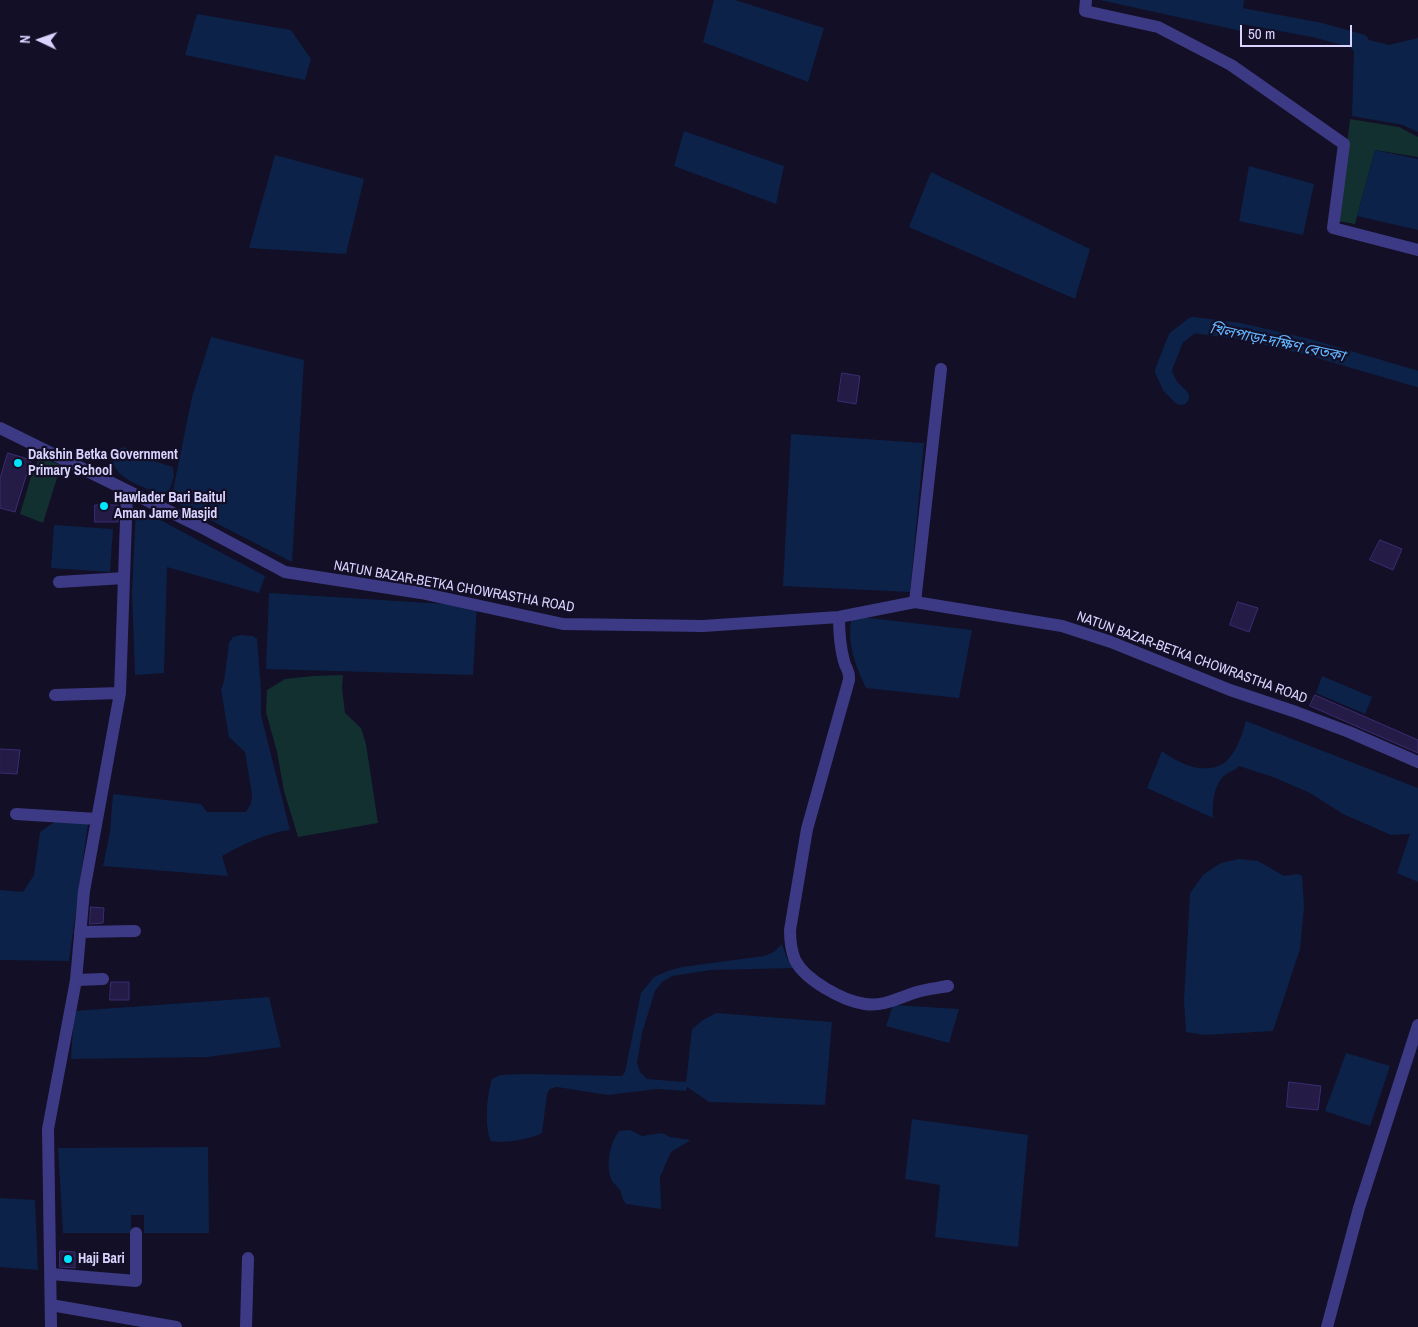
<!DOCTYPE html>
<html>
<head>
<meta charset="utf-8">
<style>
  body { margin:0 }
  #map { position:relative; width:1418px; height:1327px; overflow:hidden; background:#130f26; font-family:"Archivo Narrow",sans-serif }
  canvas { display:block }
  .north { position:absolute; left:15px; top:15px; width:50px; height:50px; -webkit-text-stroke:4px #130f26; paint-order:stroke; rotate:273deg; font-size:14px; font-weight:700; line-height:20px; text-align:center; color:#d9d4ff }
  .north::after { content:''; display:block; margin:auto; width:18px; height:22px; background:#d9d4ff; clip-path:polygon(50% 0,100% 100%,50% 72%,0 100%) }
  .scale { position:absolute; left:1240px; top:25px; width:112px; height:22px; box-sizing:border-box; border:2px solid #d9d4ff; border-top:0; padding-left:6px; font-size:15px; line-height:18px; white-space:nowrap; color:#d9d4ff; -webkit-text-stroke:4px #130f26; paint-order:stroke }
</style>
</head>
<body>
<div id="map">
<canvas width="1418" height="1327"></canvas>
<div class="north">N</div>
<div class="scale">50 m</div>
</div>
<script>
const g = document.querySelector('canvas').getContext('2d');
g.lineJoin = 'round';
function fillPath(path, color) { g.fillStyle = color; g.fill(path, 'evenodd'); }
function strokePath(path, color, width, dash) { g.strokeStyle = color; g.lineWidth = width; g.lineCap = dash ? 'butt' : 'round'; g.setLineDash(dash || []); g.stroke(path); }
function write(font, color, halo, rows, align = 'center') {
  g.font = font + ' "Archivo Narrow","Noto Sans Bengali",sans-serif'; g.lineWidth = 4.5; g.setLineDash([]); g.textBaseline = 'middle'; g.strokeStyle = halo; g.fillStyle = color; for (const [text, x, y, turn = 0] of rows) {
    g.save(); g.translate(x, y); g.rotate((+turn || 0) * Math.PI / 180); g.textAlign = isNaN(turn) ? turn : align; if (halo) g.strokeText(text, 0, 0); g.fillText(text, 0, 0); g.restore();
  }
}
const green = new Path2D(`
  M 1350,119 L 1399,127 L 1418,137 L 1418,157 L 1375,150 L 1355,224 L 1338,221 Z
  M 40,457 L 61,465 L 43,523 L 20,514 L 33,470 Z
  M 343,675 L 342,688 L 345,713 L 361,728 L 366,744 L 378,823 L 298,837 L 284,791 L 277,752 L 266,712 L 267,690 L 285,679 L 313,676 Z`);
const water = new Path2D(`
  M 714,0 L 735,0 L 824,28 L 808,82 L 703,42 Z
  M 1100,0 L 1244,0 L 1241,31 Z
  M 197,14 L 291,30 L 311,59 L 305,80 L 185,55 Z
  M 1342,33 L 1389,45 L 1418,38 L 1418,132 L 1403,125 L 1352,116 L 1354,51 L 1340,38 Z
  M 684,131 L 784,166 L 776,204 L 674,166 Z
  M 1375,150 L 1418,159 L 1418,230 L 1357,216 Z
  M 275,155 L 364,179 L 346,254 L 249,248 Z
  M 1249,166 L 1314,184 L 1303,235 L 1239,221 Z
  M 931,172 L 1090,249 L 1075,299 L 909,227 Z
  M 211,337 L 304,360 L 292,562 L 171,500 L 192,397 Z
  M 791,434 L 924,443 L 910,592 L 783,586 Z
  M 123,447 L 133,451 L 134,455 L 173,467 L 174,477 L 167,496 C 150,490 102,476 115,451 Z
  M 136,507 L 265,576 L 259,593 L 167,567 L 164,673 L 135,675 L 132,592 Z
  M 54,525 L 113,529 L 110,572 L 51,568 Z
  M 269,593 L 477,606 L 473,675 L 266,669 Z
  M 852,616 L 972,630 L 959,698 L 866,688 C 855,664 846,643 852,616 Z
  M 241,635 L 253,636 L 257,639 L 261,690 L 261,715 L 290,830 C 265,833 244,844 222,856 L 228,876 L 103,866 L 110,832 L 113,794 L 201,804 L 207,812 L 246,812 L 251,803 L 252,794 L 245,752 L 229,737 L 221,690 L 224,681 L 229,643 L 233,637 Z
  M 1322,676 L 1372,697 L 1365,714 L 1316,693 Z
  M 1246,721 L 1418,788 L 1418,882 L 1397,873 L 1410,834 L 1391,835 L 1343,814 L 1310,793 L 1273,777 L 1239,766 C 1235,771 1230,771 1225,775 C 1214,784 1212,804 1213,818 L 1147,788 L 1162,751 C 1178,763 1204,776 1224,763 C 1236,754 1242,735 1246,721 Z
  M 59,819 L 88,824 L 69,961 L 0,960 L 0,890 L 23,892 L 34,875 L 40,832 Z
  M 1239,859 L 1258,861 L 1284,876 L 1298,874 L 1302,876 L 1304,907 L 1300,949 L 1273,1031 L 1204,1035 L 1186,1032 L 1184,1000 L 1190,893 L 1204,874 L 1221,863 Z
  M 782,944 L 787,958 L 795,968 L 711,970 L 672,976 L 662,982 L 655,991 L 642,1033 L 637,1063 L 640,1072 L 647,1079 L 686,1082 L 692,1029 L 703,1020 L 716,1013 L 832,1022 L 825,1105 L 709,1102 L 687,1087 L 686,1091 L 657,1089 L 608,1095 L 557,1087 L 550,1089 L 547,1094 L 542,1133 C 532,1139 502,1144 491,1141 C 484,1127 487,1093 492,1079 L 500,1075 L 525,1074 L 622,1076 L 625,1072 L 641,993 L 654,977 L 668,971 L 682,967 L 764,956 L 774,952 Z
  M 269,997 L 281,1047 L 208,1057 L 71,1059 L 74,1011 Z
  M 893,1005 L 959,1009 L 949,1043 L 886,1026 Z
  M 1346,1053 L 1390,1066 L 1370,1126 L 1325,1111 Z
  M 912,1119 L 1028,1135 L 1018,1247 L 935,1237 L 940,1185 L 905,1179 Z
  M 630,1130 L 642,1136 L 662,1133 L 670,1137 L 691,1140 L 671,1152 L 660,1177 L 661,1209 L 626,1204 C 621,1198 623,1196 620,1190 C 618,1187 614,1184 612,1181 C 605,1166 610,1143 619,1131 Z
  M 208,1147 L 209,1233 L 63,1233 L 58,1148 Z
  M 0,1198 L 35,1200 L 38,1270 L 0,1267 Z`);
const pier = new Path2D(`
  M 131,1215 L 144,1215 L 144,1233 L 131,1233 Z`);
const canal = new Path2D(`
  M 1242,16 L 1317,30 L 1361,42
  M 1181,397 L 1170,386 L 1163,371 L 1176,338 L 1193,325 L 1240,331 L 1305,346 L 1418,379`);
const building = new Path2D(`
  M 842,373 L 860,376 L 856,404 L 838,401 Z
  M 8,453 L 31,460 L 15,512 L 0,508 L 0,479 Z
  M 95,505 L 118,505 L 118,522 L 95,522 Z
  M 1380,540 L 1402,549 L 1393,570 L 1370,560 Z
  M 1238,602 L 1258,608 L 1249,632 L 1230,625 Z
  M 1315,695 L 1418,740 L 1418,753 L 1310,706 Z
  M 0,749 L 20,750 L 17,774 L 0,773 Z
  M 91,907 L 104,908 L 103,923 L 90,924 Z
  M 111,982 L 129,982 L 129,1000 L 110,1000 Z
  M 1289,1082 L 1321,1086 L 1318,1110 L 1287,1107 Z
  M 60,1251 L 75,1252 L 75,1268 L 60,1267 Z`);
const minor = new Path2D(`
  M 1086,0 L 1085,11 L 1158,27 L 1231,65 L 1344,144 L 1333,228 L 1418,250
  M 0,428 L 201,527 L 285,572 L 421,593 L 563,624 L 703,626 L 839,617 L 915,602 L 1062,626 L 1111,642 L 1230,690 L 1296,712 L 1349,732 L 1418,762
  M 59,582 L 124,578
  M 915,602 L 941,369
  M 839,617 C 839,632 840,647 844,661 C 846,670 850,670 849,680 L 807,829 L 790,930 C 790,941 791,950 795,960 C 805,980 843,1001 865,1004 C 884,1007 900,997 917,992 C 927,989 938,988 948,986
  M 55,695 L 120,693
  M 16,814 L 97,819
  M 80,932 L 135,931
  M 76,980 L 103,979
  M 51,1274 L 136,1281 L 136,1233
  M 51,1305 L 176,1327
  M 51,1327 L 48,1129 L 76,980 L 84,891 L 120,693 L 127,491
  M 246,1327 L 248,1258
  M 1327,1327 L 1359,1208 L 1418,1025`);
const markers = [
  [18,463,5,"#00e5ff"],
  [104,506,5,"#00e5ff"],
  [68,1259,5,"#00e5ff"]
];
const poiNames = [
  ["Dakshin Betka Government",28,455],
  ["Primary School",28,471],
  ["Hawlader Bari Baitul",114,498],
  ["Aman Jame Masjid",114,514],
  ["Haji Bari",78,1259]
];
const streetNames = [
  ["NATUN BAZAR-BETKA CHOWRASTHA ROAD",454,587,10],
  ["NATUN BAZAR-BETKA CHOWRASTHA ROAD",1192,658,20]
];
const waterNames = [
  ["খিলপাড়া-দক্ষিণ বেতকা",1277,343,12]
];
fillPath(green, '#12302f');
fillPath(water, '#0c2248');
fillPath(pier, '#130f26');
strokePath(canal, '#0c2248', 16);
fillPath(building, '#241b47');
strokePath(building, '#3b2d73', 1);
strokePath(minor, '#3d3a85', 12);
for (const [x, y, r, color] of markers) { const dot = new Path2D(); dot.arc(x, y, r, 0, 2 * Math.PI); g.fillStyle = color; g.fill(dot); strokePath(dot, '#130f26', 2); }
write('bold 14px', '#d9d4ff', '#130f26', poiNames, 'left');
write('14px', '#d9d4ff', '#130f26', streetNames);
write('italic 15px', '#62b6ff', '#130f26', waterNames);
</script>
</body>
</html>
